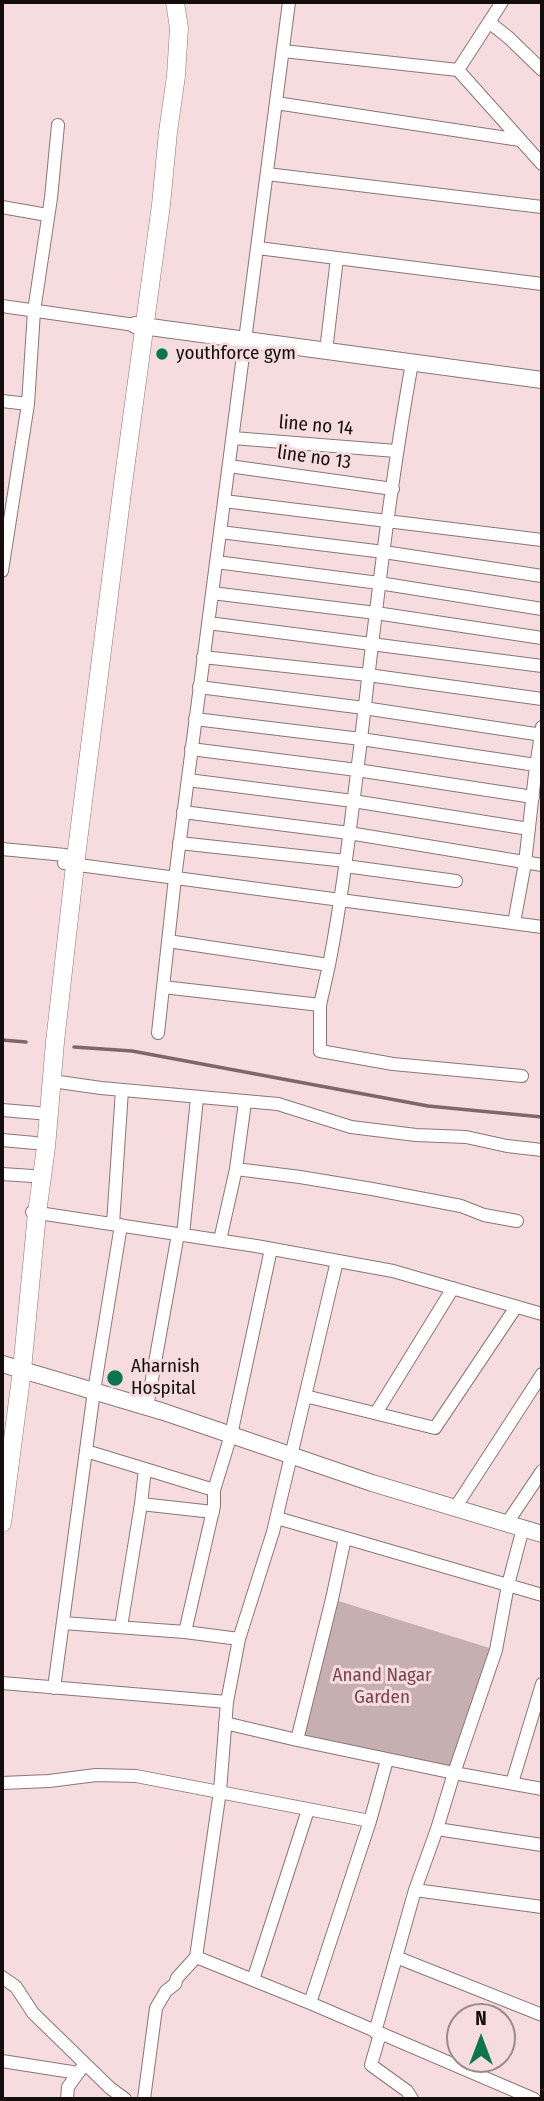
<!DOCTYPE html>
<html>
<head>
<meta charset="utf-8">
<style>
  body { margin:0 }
  #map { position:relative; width:544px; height:2101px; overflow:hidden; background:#f6dcdf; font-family:"Fira Sans Condensed",sans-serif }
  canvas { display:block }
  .frame { position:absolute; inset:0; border:4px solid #140c0d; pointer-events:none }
  .north { position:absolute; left:446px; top:2003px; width:70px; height:70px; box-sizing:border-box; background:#f6dcdf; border:2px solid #9c898b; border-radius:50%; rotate:0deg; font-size:19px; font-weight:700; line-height:28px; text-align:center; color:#140c0d }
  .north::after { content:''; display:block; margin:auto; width:24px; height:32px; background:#0d754e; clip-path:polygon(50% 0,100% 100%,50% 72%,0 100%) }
</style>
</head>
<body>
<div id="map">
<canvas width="544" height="2101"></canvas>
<div class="frame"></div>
<div class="north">N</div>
</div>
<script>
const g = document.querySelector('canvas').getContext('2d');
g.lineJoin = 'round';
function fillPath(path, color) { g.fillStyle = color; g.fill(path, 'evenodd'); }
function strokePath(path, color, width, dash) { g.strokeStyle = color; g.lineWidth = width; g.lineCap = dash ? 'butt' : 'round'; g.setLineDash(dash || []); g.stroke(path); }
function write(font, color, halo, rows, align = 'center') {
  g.font = font + ' "Fira Sans Condensed",sans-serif'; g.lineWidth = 6; g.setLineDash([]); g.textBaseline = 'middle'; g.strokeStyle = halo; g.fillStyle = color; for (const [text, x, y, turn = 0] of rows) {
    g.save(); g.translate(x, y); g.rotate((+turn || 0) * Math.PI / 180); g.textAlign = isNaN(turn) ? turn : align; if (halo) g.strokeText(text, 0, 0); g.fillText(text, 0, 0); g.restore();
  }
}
const green = new Path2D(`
  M 332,1599 L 496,1650 L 454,1773 L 297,1740 Z`);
const stream = new Path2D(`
  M 2,1040 L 26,1042
  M 74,1047 L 132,1051 L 428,1106 L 542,1117`);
const minor = new Path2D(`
  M 489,22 L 509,38 L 542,70
  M 283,51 L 458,70 L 502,2
  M 458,70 L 542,164
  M 276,103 L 520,140
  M 267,174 L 542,207
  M 2,207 L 47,215
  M 258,248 L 542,284
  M 2,306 L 135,325
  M 326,351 L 337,258
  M 2,401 L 28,404
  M 233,438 L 396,451
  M 229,466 L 393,489
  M 224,501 L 542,540
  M 220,532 L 384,552 L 542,576
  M 216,562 L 379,583 L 542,609
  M 2,571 L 28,404 L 34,311 L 51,198 L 58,125
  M 212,593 L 376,613 L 542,638
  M 208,623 L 542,666
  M 203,657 L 368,675 L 542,699
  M 199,687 L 364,708 L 542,735
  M 195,719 L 361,739 L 536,765
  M 191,749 L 357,770 L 533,797
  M 188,780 L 353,801 L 529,829
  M 183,812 L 349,833 L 542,865
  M 179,843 L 346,861
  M 2,849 L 65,855
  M 64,863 L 542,927
  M 345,866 L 456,881
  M 514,923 L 525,863 L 535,774 L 542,727
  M 168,941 L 329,965 C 343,893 351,821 360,748 C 375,619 389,490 412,363
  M 329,965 L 320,1005 L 320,1051 L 393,1064 L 522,1076
  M 163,987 L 320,1005
  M 158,1033 L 175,878 L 289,2
  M 52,1081 L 101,1088 L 278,1104 L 351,1127 L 416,1135 L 466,1137 L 507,1146 L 542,1150
  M 2,1110 L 38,1113
  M 2,1140 L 35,1143
  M 236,1169 L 245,1102
  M 2,1174 L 32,1176
  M 32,1212 L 256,1246 L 393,1271 L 542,1314
  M 113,1224 L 122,1090
  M 183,1235 L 197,1098
  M 220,1240 L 236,1169 L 300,1177 L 372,1189 L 461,1206 L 484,1215 L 517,1221
  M 305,1396 L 435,1428 L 516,1307
  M 147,1407 L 178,1234
  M 376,1413 L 453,1288
  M 86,1451 L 214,1490 L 231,1435 L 271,1249
  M 141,1504 L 145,1469
  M 455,1508 L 542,1374
  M 277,1518 L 542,1595
  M 507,1523 L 542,1471
  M 345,1538 L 332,1599 L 297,1740 L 454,1773 L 496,1650 L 508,1585 L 523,1528
  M 63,1623 L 185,1632 L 239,1639
  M 121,1627 L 141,1504 L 213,1512
  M 185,1632 L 214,1506 L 214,1490
  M 2,1683 L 227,1702 L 220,1791 L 196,1957 L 310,2003 L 534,2099
  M 54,1688 L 94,1391 L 121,1225
  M 227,1702 L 239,1639 L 273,1532 L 337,1261
  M 225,1723 L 297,1740
  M 2,1783 L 49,1781 L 96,1775 L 136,1776 L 370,1821 L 310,2003
  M 512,1783 L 542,1684
  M 370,1821 L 387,1760
  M 437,1829 L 454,1773 L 542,1789
  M 415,1890 L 437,1829 L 542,1845
  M 396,1957 L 542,2015
  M 2,1977 L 16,1987 L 33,2013 L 110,2088 L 125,2099
  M 253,1980 L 308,1810
  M 375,2032 L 415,1890 L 542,1907
  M 380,2034 L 371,2065 L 407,2091 L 412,2099
  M 2,2061 L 78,2073
  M 67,2099 L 68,2087 L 81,2069
  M 144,2099 L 156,2008 L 166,1991 L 175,1984 L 177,1978 L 196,1957`);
const tertiary = new Path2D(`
  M 135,325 L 542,380
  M 2,1364 L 164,1412 L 372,1483 L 542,1534`);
const secondary = new Path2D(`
  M 2,1523 L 22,1370 L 37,1213 L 46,1147 L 55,1042 L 75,865 L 123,484 L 161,205 L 168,132 L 176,76 L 179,28 L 175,2`);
const markers = [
  [162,354,7,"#0d754e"],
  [115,1378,9,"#0d754e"]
];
const poiNames = [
  ["youthforce gym",176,354],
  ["Aharnish",131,1367],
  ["Hospital",131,1389]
];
const streetNames = [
  ["line no 14",316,426,5],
  ["line no 13",314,458,8]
];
const parkNames = [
  ["Anand Nagar",382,1676],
  ["Garden",382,1698]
];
fillPath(green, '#c6afb1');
strokePath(stream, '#806669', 3.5);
strokePath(minor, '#8b7577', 14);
strokePath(tertiary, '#8b7577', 18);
strokePath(secondary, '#8b7577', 19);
strokePath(minor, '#fff', 12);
strokePath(tertiary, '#fff', 16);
strokePath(secondary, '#fff', 18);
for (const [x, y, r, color] of markers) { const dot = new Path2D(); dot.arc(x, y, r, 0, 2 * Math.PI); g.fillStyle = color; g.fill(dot); strokePath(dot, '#f6dcdf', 2.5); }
write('19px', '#140c0d', '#f6dcdf', poiNames, 'left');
write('19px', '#140c0d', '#f6dcdf', streetNames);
write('19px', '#78454d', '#f6dcdf', parkNames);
</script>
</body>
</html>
